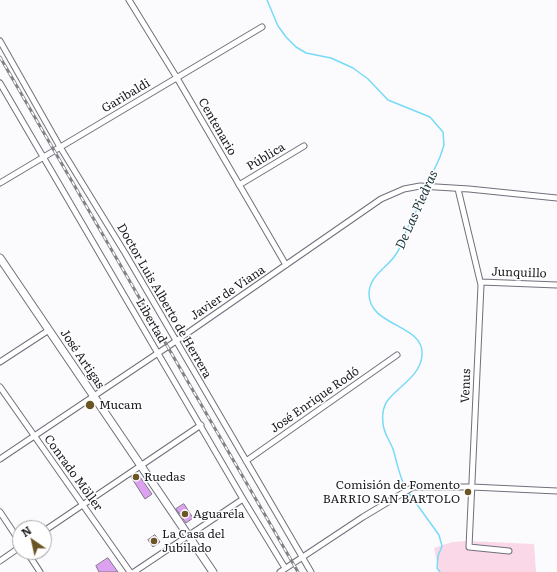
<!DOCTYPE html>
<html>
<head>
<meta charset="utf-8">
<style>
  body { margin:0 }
  #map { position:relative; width:557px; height:572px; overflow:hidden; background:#fbfbfe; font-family:Literata,serif }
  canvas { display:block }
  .north { position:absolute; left:12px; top:520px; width:40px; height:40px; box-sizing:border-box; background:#fff; border:1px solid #a4a4a6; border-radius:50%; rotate:326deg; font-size:11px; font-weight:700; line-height:16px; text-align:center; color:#1b1b20 }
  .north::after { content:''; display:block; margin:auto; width:14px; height:18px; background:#6a5625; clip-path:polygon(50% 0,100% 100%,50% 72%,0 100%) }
</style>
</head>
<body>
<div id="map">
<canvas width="557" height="572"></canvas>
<div class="north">N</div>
</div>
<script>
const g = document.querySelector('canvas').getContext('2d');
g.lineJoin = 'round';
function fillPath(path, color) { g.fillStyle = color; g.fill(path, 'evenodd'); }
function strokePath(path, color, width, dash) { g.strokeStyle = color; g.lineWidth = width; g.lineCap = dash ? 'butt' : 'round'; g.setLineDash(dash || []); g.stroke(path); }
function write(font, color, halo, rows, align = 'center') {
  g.font = font + ' Literata,serif'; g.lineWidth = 3; g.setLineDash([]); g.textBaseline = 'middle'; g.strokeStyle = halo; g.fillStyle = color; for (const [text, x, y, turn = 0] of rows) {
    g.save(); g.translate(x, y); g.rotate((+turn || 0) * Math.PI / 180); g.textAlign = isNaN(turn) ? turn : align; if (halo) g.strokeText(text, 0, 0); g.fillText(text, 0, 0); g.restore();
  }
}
const green = new Path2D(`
  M 467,541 L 534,544 L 536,572 L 439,572 L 434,548 L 452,542 Z`);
const stream = new Path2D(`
  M 267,0 L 278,26 L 286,37 L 296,47 L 306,53 L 331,58 L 353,68 L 368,79 L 388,100 L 430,117 L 443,132 L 444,145 L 440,157 L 427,185
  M 406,489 C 399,476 397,462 393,449 C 390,441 383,432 383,423 C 382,416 383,406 388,400 C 399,386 421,375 422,355 C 425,324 368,327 369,293 C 370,276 385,269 394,257 C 402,248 403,237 408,227 C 415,214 421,202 426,188
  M 408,492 L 439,535 L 442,546 L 438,556 L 437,568 L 440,572`);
const building = new Path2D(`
  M 136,474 L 138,474 L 152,494 L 145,499 L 131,477 Z
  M 184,504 L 193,518 L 186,523 L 176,509 Z
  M 155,535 L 160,542 L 153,547 L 148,540 Z
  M 108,558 L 118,572 L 99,572 L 96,566 Z`);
const street = new Path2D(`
  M 129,0 L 177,78 L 286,265
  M 0,41 L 60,147 L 125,253 L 311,572
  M 0,83 L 243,499 L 285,568
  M 0,183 L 262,27
  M 239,185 L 304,146
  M 458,189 L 481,285 L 469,547 L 509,551
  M 481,282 L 557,285
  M 0,362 L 49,330
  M 0,387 C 43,449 87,510 130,572
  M 0,459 L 176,341 L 381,199 L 404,189 L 420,186 L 469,189 L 557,198
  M 246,461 L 397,355
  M 0,512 L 20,542
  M 44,531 L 201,425
  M 27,552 L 40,572
  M 0,561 L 20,547
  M 134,572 L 243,499
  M 280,572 L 363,517 L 413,487 L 472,487 L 557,491`);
const secondary = new Path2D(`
  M 0,258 L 213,572`);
const rail = new Path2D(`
  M 0,57 L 298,572`);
const markers = [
  [90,405,5,"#6a5625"],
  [136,477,4,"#6a5625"],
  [468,492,4,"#6a5625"],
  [185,514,4,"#6a5625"],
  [154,541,4,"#6a5625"]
];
const streetNames = [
  ["Garibaldi",126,96,-31],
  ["Centenario",217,127,60],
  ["Pública",266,157,-31],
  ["Junquillo",519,273,2],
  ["Javier de Viana",228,293,-34],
  ["Doctor Luis Alberto de Herrera",164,301,60],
  ["Libertad",151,321,60],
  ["José Artigas",82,359,56],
  ["Venus",466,386,-88],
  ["José Enrique Rodó",315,400,-35],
  ["Conrado Möller",73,473,54]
];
const poiNames = [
  ["Mucam",99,405],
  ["Ruedas",144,477],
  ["Comisión de Fomento",460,485,"right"],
  ["BARRIO SAN BARTOLO",460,499,"right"],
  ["Aguarela",193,514],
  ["La Casa del",162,534],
  ["Jubilado",162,548]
];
const waterNames = [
  ["De Las Piedras",417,210,-66]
];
fillPath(green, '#fbd8e8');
strokePath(stream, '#77daf7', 1.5);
fillPath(building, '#dda1f2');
strokePath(building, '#807883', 1);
strokePath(street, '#6f707c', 7);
strokePath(secondary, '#6f707c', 9);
strokePath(street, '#fff', 5);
strokePath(secondary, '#fff', 7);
strokePath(rail, '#828286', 3);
strokePath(rail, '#fff', 1.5, [4.5]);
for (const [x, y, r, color] of markers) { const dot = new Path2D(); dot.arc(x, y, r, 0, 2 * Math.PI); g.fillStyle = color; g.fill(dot); strokePath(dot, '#fff', 1.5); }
write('12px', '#1b1b20', '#fff', streetNames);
write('12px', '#1b1b20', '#fff', poiNames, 'left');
write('italic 13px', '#20373e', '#fff', waterNames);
</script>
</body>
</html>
